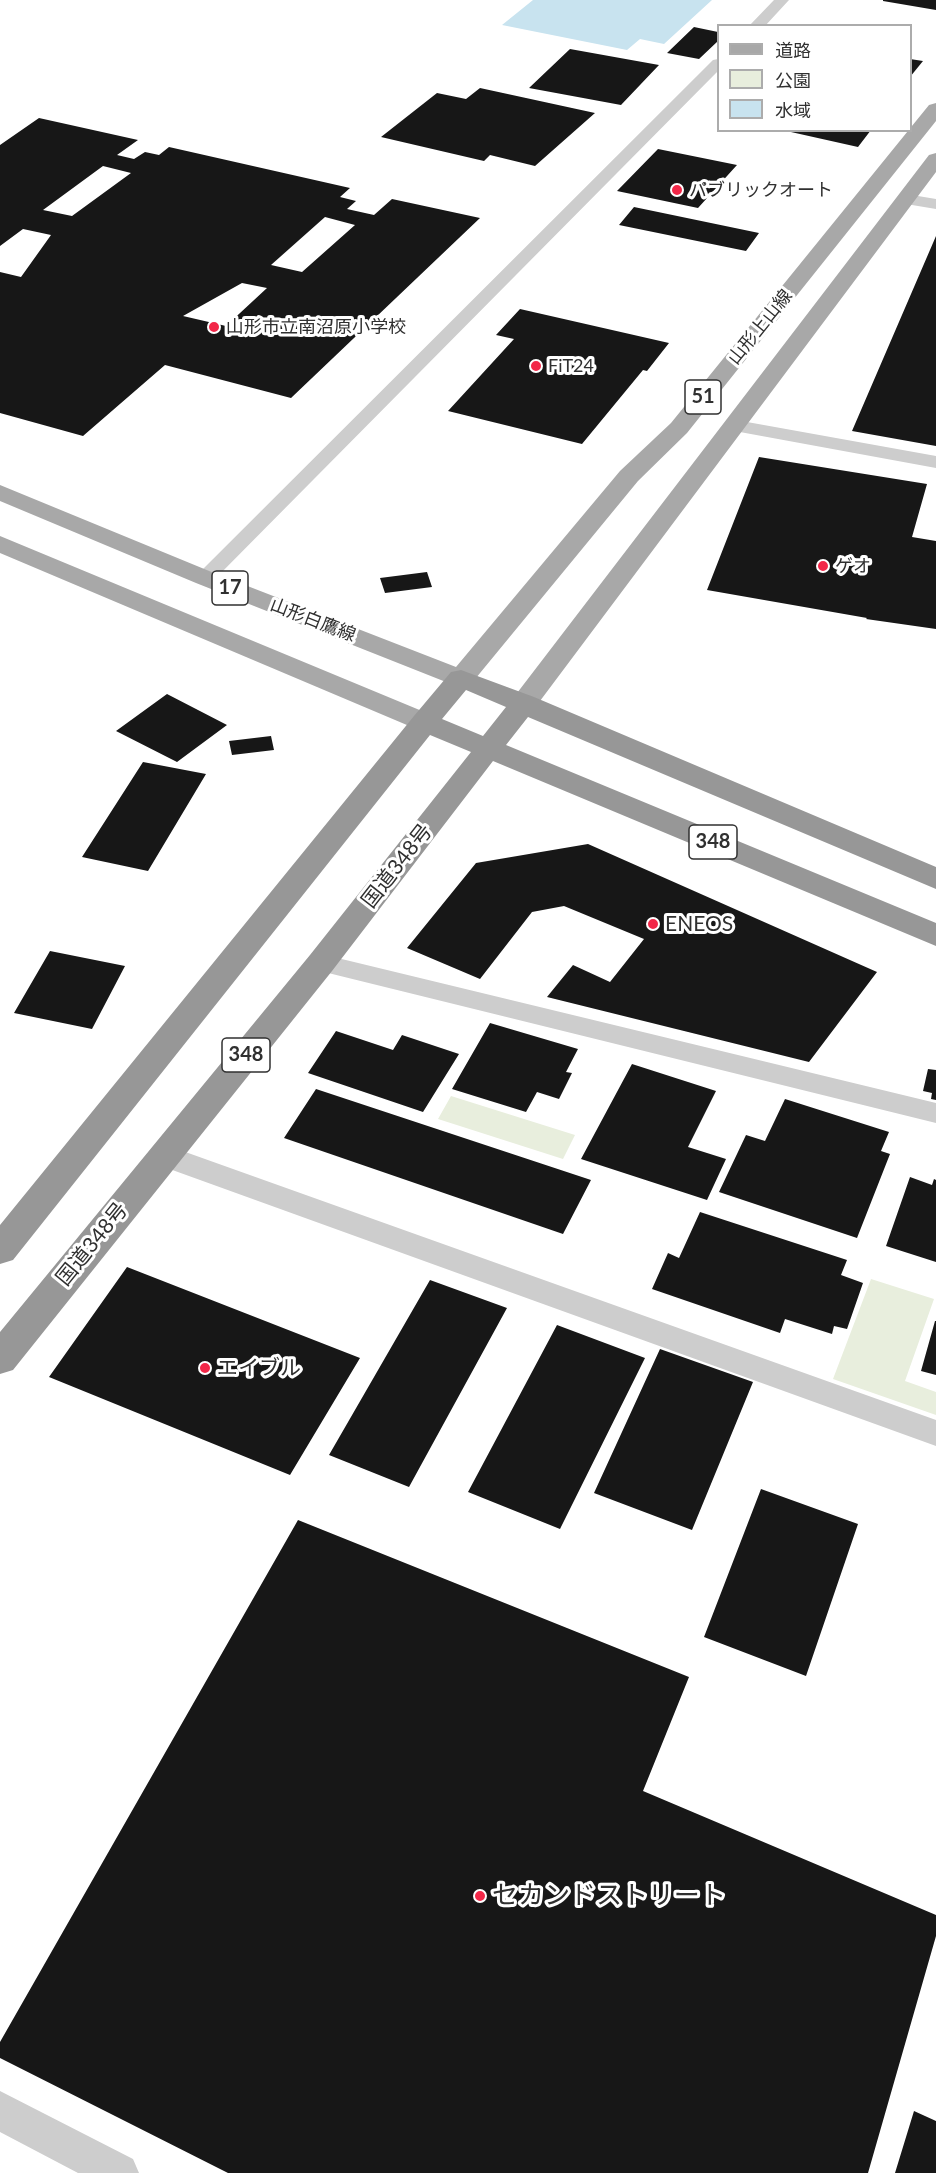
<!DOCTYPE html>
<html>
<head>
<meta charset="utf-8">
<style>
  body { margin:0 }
  #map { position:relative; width:936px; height:2173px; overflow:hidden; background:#fff; font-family:Lato,"Noto Sans JP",sans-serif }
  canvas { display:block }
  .legend { position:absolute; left:717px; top:24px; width:195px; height:108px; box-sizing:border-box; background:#fff; border:2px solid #acacac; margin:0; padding:8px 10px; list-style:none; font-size:18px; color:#303030 }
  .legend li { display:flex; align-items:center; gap:12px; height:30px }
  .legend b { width:30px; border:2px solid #acacac }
</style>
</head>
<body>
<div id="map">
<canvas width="936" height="2173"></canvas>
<ul class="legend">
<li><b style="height:8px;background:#a8a8a8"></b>道路</li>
<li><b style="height:16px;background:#e8eedd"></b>公園</li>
<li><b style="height:16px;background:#c8e3ef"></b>水域</li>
</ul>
</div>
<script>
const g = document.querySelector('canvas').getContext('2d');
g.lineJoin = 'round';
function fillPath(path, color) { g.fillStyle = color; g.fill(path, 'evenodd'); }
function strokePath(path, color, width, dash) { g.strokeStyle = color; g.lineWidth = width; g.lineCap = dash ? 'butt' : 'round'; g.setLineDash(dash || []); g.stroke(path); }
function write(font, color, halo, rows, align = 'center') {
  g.font = font + ' Lato,"Noto Sans JP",sans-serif'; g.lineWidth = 6; g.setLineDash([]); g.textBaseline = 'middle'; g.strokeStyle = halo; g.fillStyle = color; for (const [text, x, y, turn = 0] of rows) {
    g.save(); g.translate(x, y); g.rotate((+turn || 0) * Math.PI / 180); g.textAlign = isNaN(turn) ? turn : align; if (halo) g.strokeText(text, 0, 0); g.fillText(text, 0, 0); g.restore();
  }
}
const green = new Path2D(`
  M 451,1096 L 575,1135 L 563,1159 L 438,1119 Z
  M 871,1279 L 934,1299 L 905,1381 L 936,1392 L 936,1415 L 833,1379 Z`);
const water = new Path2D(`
  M 533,0 L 712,0 L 664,44 L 640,39 L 627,50 L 502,25 Z`);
const building = new Path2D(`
  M 883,0 L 936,0 L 936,10 L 883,1 Z
  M 694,27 L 718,32 L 718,41 L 699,59 L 667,53 Z
  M 570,49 L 659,65 L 621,105 L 529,88 Z
  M 910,59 L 923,61 L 910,77 Z
  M 480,88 L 595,113 L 535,166 L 490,155 L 484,161 L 381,137 L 437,93 L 466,99 Z
  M 39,118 L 138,140 L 117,155 L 134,159 L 145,152 L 159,155 L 169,147 L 350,188 L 340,197 L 356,201 L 347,209 L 374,215 L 392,199 L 480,218 L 291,398 L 165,365 L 83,436 L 0,413 L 0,272 L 21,277 L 51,235 L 23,229 L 0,246 L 0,145 ZM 103,166 L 131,173 L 72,216 L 43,210 ZM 325,217 L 355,225 L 302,272 L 271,265 ZM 242,283 L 267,288 L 226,326 L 183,316 Z
  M 782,130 L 871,130 L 858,147 Z
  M 658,149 L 737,165 L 698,208 L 617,191 Z
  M 634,207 L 759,233 L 746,251 L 619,225 Z
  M 936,236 L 936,446 L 852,431 Z
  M 520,309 L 669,343 L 647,371 L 643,370 L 582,444 L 448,411 L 514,339 L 496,335 Z
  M 759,457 L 927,484 L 912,537 L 936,541 L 936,629 L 866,619 L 867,618 L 707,590 Z
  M 427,572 L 432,587 L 385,593 L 380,578 Z
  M 167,694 L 227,725 L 177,762 L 116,731 Z
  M 271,736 L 274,750 L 232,755 L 229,741 Z
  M 143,762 L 206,774 L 148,871 L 82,857 Z
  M 588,844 L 877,972 L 809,1062 L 547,997 L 573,965 L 610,982 L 644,939 L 564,906 L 532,912 L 480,979 L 407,948 L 476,863 Z
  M 50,951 L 125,966 L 92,1029 L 14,1013 Z
  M 490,1023 L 578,1049 L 566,1072 L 572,1073 L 559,1099 L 537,1092 L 526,1112 L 452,1089 Z
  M 336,1031 L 393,1050 L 402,1035 L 459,1054 L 423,1112 L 308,1073 Z
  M 632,1064 L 716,1091 L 688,1147 L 726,1159 L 707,1200 L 581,1159 Z
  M 928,1069 L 936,1070 L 936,1100 L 931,1099 L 932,1093 L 923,1091 Z
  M 316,1089 L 591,1180 L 563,1234 L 284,1138 Z
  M 785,1099 L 889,1132 L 881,1151 L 890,1154 L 857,1238 L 719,1192 L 746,1135 L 765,1141 Z
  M 910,1177 L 932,1185 L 934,1179 L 936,1180 L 936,1262 L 886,1246 Z
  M 700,1212 L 847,1260 L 841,1275 L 863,1283 L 847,1329 L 834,1326 L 832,1334 L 785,1319 L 780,1333 L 652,1289 L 668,1253 L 679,1258 Z
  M 127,1267 L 360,1358 L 290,1475 L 49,1377 Z
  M 430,1280 L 507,1308 L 409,1487 L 329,1455 Z
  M 935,1321 L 936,1321 L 936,1375 L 921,1371 Z
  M 557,1325 L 645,1358 L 560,1529 L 468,1492 Z
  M 660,1349 L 753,1382 L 692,1530 L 594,1493 Z
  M 761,1489 L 858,1524 L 806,1676 L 704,1637 Z
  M 298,1520 L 689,1677 L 643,1791 L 936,1915 L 936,1936 L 868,2173 L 228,2173 L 0,2058 L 0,2042 Z
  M 914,2111 L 936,2121 L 936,2173 L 895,2173 Z`);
const lane = new Path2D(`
  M 774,0 L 789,0 L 765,26 L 749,26 Z
  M 718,59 L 718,71 L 212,582 L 205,584 L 198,582 L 194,578 L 198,574 L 713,60 Z
  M 906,194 L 936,199 L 936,209 L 900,203 L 898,199 L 900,195 Z
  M 736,420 L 936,456 L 936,468 L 729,430 L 726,426 L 729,422 Z
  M 321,954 L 936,1103 L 936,1123 L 312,969 L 308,963 L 312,957 Z
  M 163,1144 L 936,1420 L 936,1446 L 153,1163 L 149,1155 L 153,1147 Z
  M 0,2091 L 133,2159 L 139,2173 L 78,2173 L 0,2132 Z`);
const primary = new Path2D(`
  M 936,103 L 936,121 L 687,433 L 638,481 L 471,684 L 461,686 L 451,684 L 196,583 L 0,501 L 0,485 L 214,573 L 456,667 L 620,471 L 671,423 L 929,105 Z
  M 936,153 L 936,172 L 534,709 L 524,711 L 514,709 L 510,703 L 514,697 L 929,155 Z
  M 0,536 L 434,716 L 438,722 L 434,728 L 424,731 L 414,728 L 0,553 Z`);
const highway = new Path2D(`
  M 461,670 L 534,697 L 936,867 L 936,889 L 528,717 L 506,745 L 936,923 L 936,946 L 493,761 L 332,971 L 13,1370 L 0,1374 L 0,1332 L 310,955 L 471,752 L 430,735 L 13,1260 L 0,1264 L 0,1225 L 414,716 L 451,672 ZM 466,690 L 506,707 L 483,736 L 442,719 Z`);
const markers = [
  [677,190,6,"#f22748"],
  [214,327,6,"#f22748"],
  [536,366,6,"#f22748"],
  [823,566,6,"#f22748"],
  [653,924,6,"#f22748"],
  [205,1368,6,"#f22748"],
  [480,1896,6,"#f22748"]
];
const farPoinames = [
  ["パブリックオート",689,190],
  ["山形市立南沼原小学校",226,327],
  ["FiT24",548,366],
  ["ゲオ",835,566]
];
const farStreetnames = [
  ["山形上山線",760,327,-51],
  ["山形白鷹線",313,620,21]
];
const shields = [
  [703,397,36],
  [230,588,36],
  [713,842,48],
  [246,1055,48]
];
const shieldNames = [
  ["51",703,397],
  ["17",230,588],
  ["348",713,842],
  ["348",246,1055]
];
const streetNames = [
  ["国道348号",397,866,-52],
  ["国道348号",92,1244,-51]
];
const poiNames = [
  ["ENEOS",665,924],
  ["エイブル",217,1368]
];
const nearPoinames = [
  ["セカンドストリート",492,1896]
];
fillPath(green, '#e8eedd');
fillPath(water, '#c8e3ef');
fillPath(building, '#171717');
fillPath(lane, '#cdcdcd');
fillPath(primary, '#a8a8a8');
fillPath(highway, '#979797');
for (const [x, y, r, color] of markers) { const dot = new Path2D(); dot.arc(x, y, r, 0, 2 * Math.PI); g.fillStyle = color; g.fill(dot); strokePath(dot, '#fff', 2); }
write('18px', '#303030', '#fff', farPoinames, 'left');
write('18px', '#303030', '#fff', farStreetnames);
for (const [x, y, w] of shields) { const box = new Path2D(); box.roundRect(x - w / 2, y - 17, w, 34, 4.5); g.fillStyle = '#fff'; g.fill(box); strokePath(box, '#303030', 1.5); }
write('bold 20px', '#303030', null, shieldNames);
write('21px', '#303030', '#fff', streetNames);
write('21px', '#303030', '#fff', poiNames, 'left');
write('26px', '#303030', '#fff', nearPoinames, 'left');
</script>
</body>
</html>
